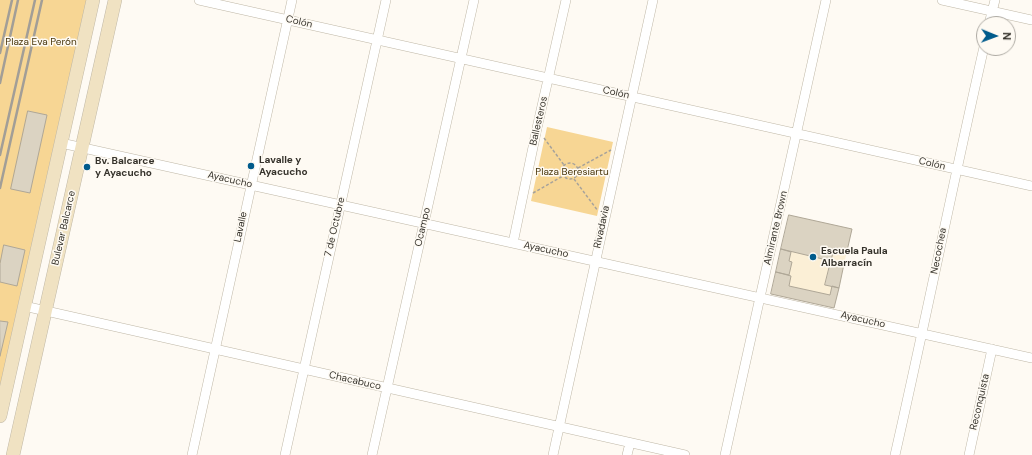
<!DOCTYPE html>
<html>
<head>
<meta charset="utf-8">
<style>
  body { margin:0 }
  #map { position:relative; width:1032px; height:455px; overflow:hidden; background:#fefaf3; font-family:"DM Sans",sans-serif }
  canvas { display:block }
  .north { position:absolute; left:976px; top:16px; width:40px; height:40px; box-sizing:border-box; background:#fefaf3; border:1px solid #aeaaa3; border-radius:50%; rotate:91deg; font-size:11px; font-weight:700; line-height:16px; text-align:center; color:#36332c }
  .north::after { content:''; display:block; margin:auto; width:14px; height:18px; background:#005b8c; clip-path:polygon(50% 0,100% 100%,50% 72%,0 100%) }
</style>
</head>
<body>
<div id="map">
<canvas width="1032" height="455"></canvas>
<div class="north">N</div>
</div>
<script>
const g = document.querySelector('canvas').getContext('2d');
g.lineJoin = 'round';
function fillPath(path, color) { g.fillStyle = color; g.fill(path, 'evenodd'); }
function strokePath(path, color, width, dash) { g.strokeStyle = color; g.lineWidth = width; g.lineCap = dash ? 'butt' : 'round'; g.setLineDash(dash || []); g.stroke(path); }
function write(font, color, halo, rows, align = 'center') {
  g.font = font + ' "DM Sans",sans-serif'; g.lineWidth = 3; g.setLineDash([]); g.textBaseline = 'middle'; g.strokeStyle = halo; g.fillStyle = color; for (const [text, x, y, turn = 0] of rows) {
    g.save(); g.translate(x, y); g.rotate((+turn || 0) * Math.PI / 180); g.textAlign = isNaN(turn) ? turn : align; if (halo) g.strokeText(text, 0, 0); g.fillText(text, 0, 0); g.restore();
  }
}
const built = new Path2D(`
  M 789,215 L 852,229 L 834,308 L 771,294 Z`);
const green = new Path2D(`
  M 0,0 L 93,0 L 0,416 Z
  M 547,127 L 613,142 L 597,216 L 531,201 Z`);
const building = new Path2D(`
  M 28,111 L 47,115 L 30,193 L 11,189 Z
  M 789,215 L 852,229 L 847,251 L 834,248 L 831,261 L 781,249 Z
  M 4,245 L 25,250 L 17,286 L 0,282 L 0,264 Z
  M 781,249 L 791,252 L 789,261 L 792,262 L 789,275 L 776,272 Z
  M 831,261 L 844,264 L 839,288 L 825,285 Z
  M 776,272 L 791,276 L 789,286 L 830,295 L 832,286 L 839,288 L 834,308 L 771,294 Z
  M 0,321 L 8,322 L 0,356 Z`);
const path = new Path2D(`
  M 544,138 L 564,165
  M562 171a8 8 0 1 1 16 0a8 8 0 1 1-16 0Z
  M 578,168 L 611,150
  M 574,179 L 598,211
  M 533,193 L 563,176`);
const street = new Path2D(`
  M 199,0 L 1032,186
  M 942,0 L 1032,20
  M 989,24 L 995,0
  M 61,143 L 1032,358
  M 513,243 L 537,128 L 566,0
  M 24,306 L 685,455
  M 192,455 L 292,0
  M 285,455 L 386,0
  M 372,455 L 474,0
  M 553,455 L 653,0
  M 627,455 L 630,443
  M 725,455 L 826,0
  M 895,455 C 926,319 953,183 984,47
  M 969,455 L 992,349`);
const secondary = new Path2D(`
  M 0,416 L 93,0
  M 13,455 L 115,0`);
const rail = new Path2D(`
  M 0,53 L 12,0
  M 0,83 L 18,0
  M 0,155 L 35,0
  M 0,188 L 42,0`);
const markers = [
  [251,166,4,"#005b8c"],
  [87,167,4,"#005b8c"],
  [813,257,4,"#005b8c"]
];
const streetNames = [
  ["Colón",299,22,13],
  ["Colón",616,93,12],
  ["Ballesteros",539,121,-77],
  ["Colón",932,164,13],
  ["Ayacucho",230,180,13],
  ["Lavalle",241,227,-78],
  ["7 de Octubre",335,227,-77],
  ["Ocampo",423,227,-77],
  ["Rivadavia",602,227,-78],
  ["Bulevar Balcarce",64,228,-77],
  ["Almirante Brown",776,228,-77],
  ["Ayacucho",546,250,12],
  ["Necochea",939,251,-79],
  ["Ayacucho",863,320,13],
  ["Chacabuco",355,381,13],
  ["Reconquista",980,402,-77]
];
const parkNames = [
  ["Plaza Eva Perón",41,42],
  ["Plaza Beresiartu",572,172]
];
const poiNames = [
  ["Lavalle y",259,160],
  ["Ayacucho",259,172],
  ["Bv. Balcarce",95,161],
  ["y Ayacucho",95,173],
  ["Escuela Paula",821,251],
  ["Albarracín",821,263]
];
fillPath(built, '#fbefd6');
fillPath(green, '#f7d694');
fillPath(building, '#dbd3c2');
strokePath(building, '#afa797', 1);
strokePath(street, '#bfb7a6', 10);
strokePath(secondary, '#bfb7a6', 14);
strokePath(path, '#a6a29b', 1.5, [3, 2]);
strokePath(street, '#fff', 9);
strokePath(secondary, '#f0e2c2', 13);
strokePath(rail, '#a29e97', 2.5);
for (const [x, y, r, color] of markers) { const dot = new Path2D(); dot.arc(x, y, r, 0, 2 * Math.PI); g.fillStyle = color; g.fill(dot); strokePath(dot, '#fefaf3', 1.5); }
write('10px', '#36332c', '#fefaf3', streetNames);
write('10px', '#49360a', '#fefaf3', parkNames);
write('bold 10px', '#36332c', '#fefaf3', poiNames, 'left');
</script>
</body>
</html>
